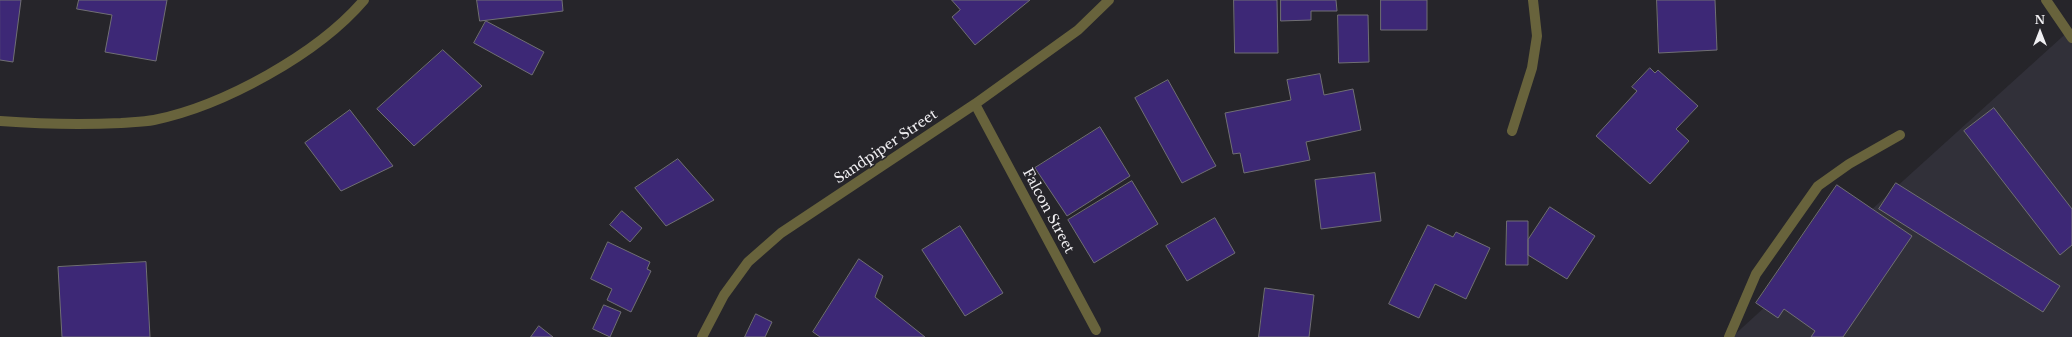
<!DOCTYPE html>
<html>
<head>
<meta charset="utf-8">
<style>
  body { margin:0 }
  #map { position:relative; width:2072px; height:337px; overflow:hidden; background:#26252a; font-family:"Libre Baskerville",serif }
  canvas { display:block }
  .north { position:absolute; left:2020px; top:12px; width:40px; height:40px; -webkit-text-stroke:3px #26252a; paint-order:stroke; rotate:0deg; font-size:11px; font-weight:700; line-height:16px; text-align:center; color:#f0eff2 }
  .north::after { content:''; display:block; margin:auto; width:14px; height:18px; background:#f0eff2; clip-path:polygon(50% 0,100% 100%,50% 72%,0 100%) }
</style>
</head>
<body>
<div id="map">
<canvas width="2072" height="337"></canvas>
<div class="north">N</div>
</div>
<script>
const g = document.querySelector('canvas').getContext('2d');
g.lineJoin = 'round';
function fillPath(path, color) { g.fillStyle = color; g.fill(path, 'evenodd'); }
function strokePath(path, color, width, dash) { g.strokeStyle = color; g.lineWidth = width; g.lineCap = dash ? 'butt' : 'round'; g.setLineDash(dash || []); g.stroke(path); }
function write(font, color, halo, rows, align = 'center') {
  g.font = font + ' "Libre Baskerville",serif'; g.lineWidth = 3.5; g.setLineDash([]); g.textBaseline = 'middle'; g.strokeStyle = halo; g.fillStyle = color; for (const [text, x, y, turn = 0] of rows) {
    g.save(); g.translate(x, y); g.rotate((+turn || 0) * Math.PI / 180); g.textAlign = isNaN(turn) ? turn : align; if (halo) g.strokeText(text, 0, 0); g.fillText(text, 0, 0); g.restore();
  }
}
const built = new Path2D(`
  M 2072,28 L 2072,337 L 1732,337 L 1904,180 Z`);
const building = new Path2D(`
  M 0,0 L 21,0 L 13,62 L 0,60 Z
  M 79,0 L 167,0 L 156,61 L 105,52 L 112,15 L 77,9 Z
  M 477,0 L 562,0 L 563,11 L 480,21 Z
  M 952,0 L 1030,0 L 975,45 L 952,17 L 960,10 Z
  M 1234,0 L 1277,0 L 1278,53 L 1235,53 Z
  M 1281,0 L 1336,0 L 1337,11 L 1311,11 L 1311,20 L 1281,21 Z
  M 1381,0 L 1427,0 L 1427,30 L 1381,30 Z
  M 1657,0 L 1715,0 L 1717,50 L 1659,53 Z
  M 1338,15 L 1368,15 L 1369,62 L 1339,63 Z
  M 486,21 L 544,52 L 532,75 L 474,43 Z
  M 443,50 L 482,86 L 414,146 L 377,109 Z
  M 1650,68 L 1655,73 L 1658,70 L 1698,106 L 1676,129 L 1689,141 L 1650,184 L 1596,136 L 1637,91 L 1632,87 Z
  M 1320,74 L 1324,95 L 1353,89 L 1361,130 L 1306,142 L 1310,160 L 1244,173 L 1240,153 L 1233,154 L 1225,113 L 1291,100 L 1287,80 Z
  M 1168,80 L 1216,166 L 1182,183 L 1135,98 Z
  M 1994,108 L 2072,209 L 2072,245 L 2060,255 L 1964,131 Z
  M 350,110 L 393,166 L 341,191 L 305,143 Z
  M 1100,127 L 1130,176 L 1067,216 L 1035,168 Z
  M 678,159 L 714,200 L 666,226 L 635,188 Z
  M 1375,173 L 1381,221 L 1321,229 L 1315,180 Z
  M 1132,181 L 1158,224 L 1094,263 L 1068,220 Z
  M 1896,183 L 2060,286 L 2043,312 L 1879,209 Z
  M 1837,185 L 1912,236 L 1843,337 L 1811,337 L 1815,331 L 1784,309 L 1778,318 L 1756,303 Z
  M 1550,207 L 1595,236 L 1567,279 L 1528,255 L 1528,240 Z
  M 622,211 L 642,228 L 630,242 L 610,225 Z
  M 1215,218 L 1235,253 L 1187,281 L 1166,246 Z
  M 1507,221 L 1528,221 L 1528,265 L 1506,265 Z
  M 1428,225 L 1453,237 L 1456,232 L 1490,248 L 1466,299 L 1435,284 L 1419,318 L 1389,304 Z
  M 960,226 L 1003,293 L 965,316 L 922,250 Z
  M 608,242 L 650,262 L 647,269 L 651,271 L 631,312 L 607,300 L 612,289 L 591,279 Z
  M 859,259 L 883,276 L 875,297 L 925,337 L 820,337 L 813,332 Z
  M 146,262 L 150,337 L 62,337 L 58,267 Z
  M 1265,288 L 1314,295 L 1309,337 L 1259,337 Z
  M 604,305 L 621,312 L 610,337 L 593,329 Z
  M 756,314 L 772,322 L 765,337 L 745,337 Z
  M 539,326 L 553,337 L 531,337 Z`);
const service = new Path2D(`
  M 1729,337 L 1756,274 L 1818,186 L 1849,164 L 1900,135`);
const minor = new Path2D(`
  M 2046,0 L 2072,38
  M 975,104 L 1096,330
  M 0,121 C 40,124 80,125 121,123 C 132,122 143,122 154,120 C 223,106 318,54 364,0
  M 1512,131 L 1532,68 L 1537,36 L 1533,0
  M 702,337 L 724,295 L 748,262 L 781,233 L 975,104 L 1078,30 L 1109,0`);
const streetNames = [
  ["Sandpiper Street",886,147,-34],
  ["Falcon Street",1048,211,62]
];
fillPath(built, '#313039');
fillPath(building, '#3d2876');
strokePath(building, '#706f74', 1);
strokePath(service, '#68633c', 10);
strokePath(minor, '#68633c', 10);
write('14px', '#f0eff2', '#26252a', streetNames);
</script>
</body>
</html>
